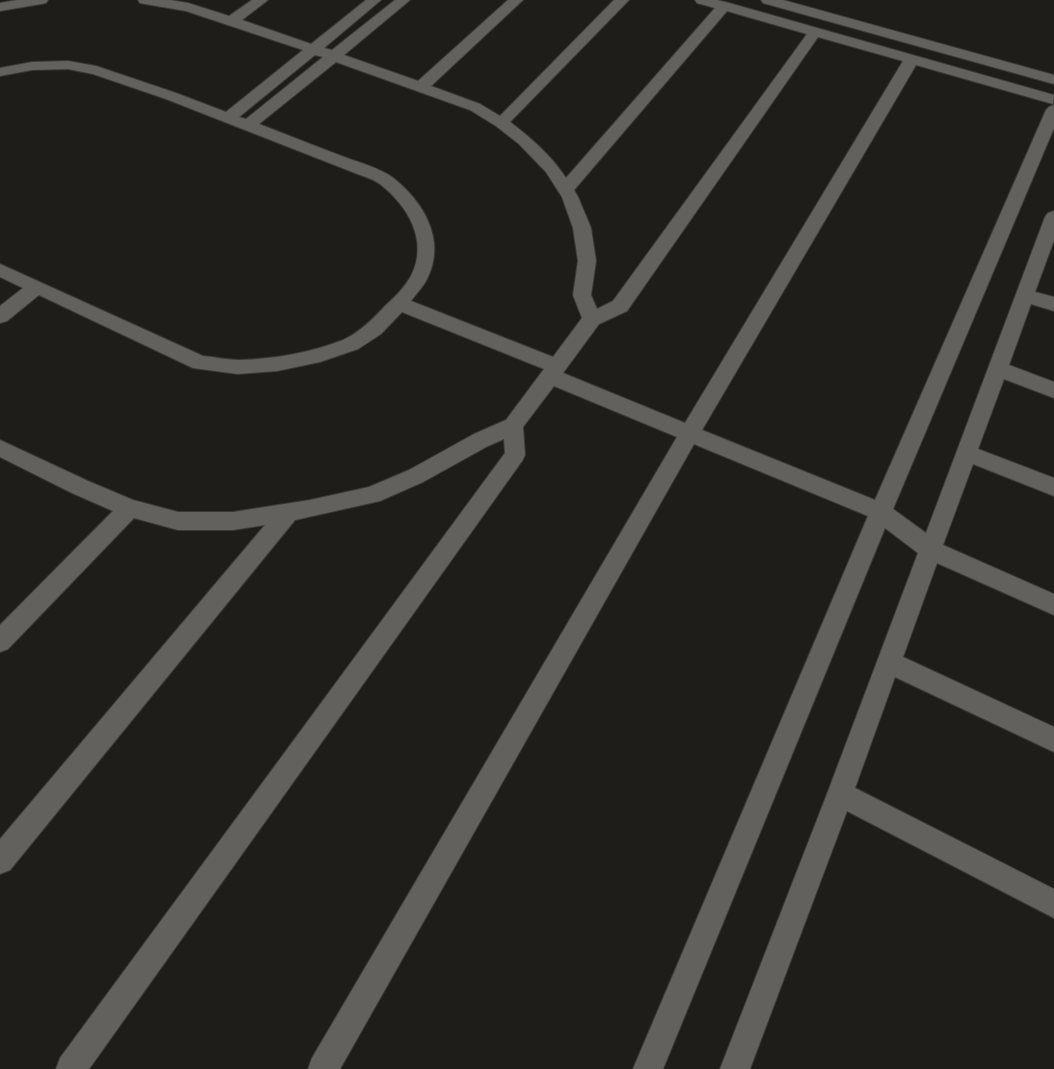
<!DOCTYPE html>
<html>
<head>
<meta charset="utf-8">
<style>
  body { margin:0 }
  canvas { display:block; background:#1f1d1a }
</style>
</head>
<body>
<canvas width="1054" height="1069"></canvas>
<script>
const g = document.querySelector('canvas').getContext('2d');
g.lineJoin = 'round';
function strokePath(path, color, width, dash) { g.strokeStyle = color; g.lineWidth = width; g.lineCap = dash ? 'butt' : 'round'; g.setLineDash(dash || []); g.stroke(path); }
function fillPath(path, color) { g.fillStyle = color; g.fill(path, 'evenodd'); }
const minor = new Path2D(`
  M 17,0 L 48,0 L 46,3 L 41,4 L 0,11 L 0,3 Z
  M 138,0 L 170,0 L 188,3 L 229,16 L 252,0 L 268,0 L 242,20 L 311,44 L 366,0 L 381,0 L 324,48 L 332,50 L 395,0 L 410,0 L 344,55 L 418,81 L 508,0 L 523,0 L 431,86 L 480,104 L 500,116 L 614,0 L 629,0 L 510,122 C 531,138 551,155 566,178 L 715,8 L 697,3 L 695,0 L 717,0 L 729,3 L 1054,95 L 1053,104 L 916,65 L 702,430 L 875,500 L 1046,110 L 1049,107 L 1054,105 L 1054,128 L 893,509 L 926,533 L 1045,217 L 1048,213 L 1054,211 L 1054,240 L 1035,292 L 1054,297 L 1054,311 L 1031,304 L 1009,365 L 1054,382 L 1054,398 L 1004,379 L 978,449 L 1054,478 L 1054,496 L 973,464 L 943,545 L 1054,594 L 1054,615 L 937,563 L 903,657 L 1054,727 L 1054,752 L 895,677 L 855,788 L 1054,889 L 1054,918 L 847,811 L 750,1069 L 720,1069 L 827,794 L 918,553 L 885,528 L 663,1069 L 633,1069 L 868,516 L 694,444 L 340,1069 L 308,1069 L 312,1058 L 677,437 L 554,386 L 523,427 L 525,455 L 522,461 L 89,1069 L 56,1069 L 60,1058 L 505,453 L 504,439 L 488,446 L 423,482 L 380,501 L 295,520 L 10,870 L 0,874 L 0,839 L 265,525 L 233,530 L 178,530 L 134,518 L 8,649 L 0,652 L 0,625 L 113,511 L 72,493 L 0,457 L 0,440 L 88,481 L 133,500 L 178,512 L 233,512 L 310,500 L 369,487 L 409,470 L 474,434 L 506,420 L 544,369 L 402,312 L 381,334 L 358,349 L 320,362 L 277,371 L 238,374 L 193,368 L 39,295 L 7,321 L 0,323 L 0,306 L 23,288 L 0,277 L 0,264 L 203,356 C 215,357 227,360 239,360 C 274,359 310,353 343,340 C 359,333 373,319 385,306 C 394,298 405,287 411,276 C 429,241 408,206 380,184 C 373,179 363,176 355,173 L 166,99 L 93,74 L 68,69 L 32,70 L 0,76 L 0,68 L 32,62 L 68,61 L 96,66 L 176,93 L 226,112 L 303,50 L 186,11 L 145,4 L 140,3 ZM 727,11 L 807,34 L 613,301 L 597,309 L 591,295 L 596,261 L 591,228 L 578,197 L 574,190 ZM 818,37 L 903,61 L 685,423 L 563,373 L 599,324 L 627,311 ZM 315,55 L 323,57 L 246,119 L 239,117 ZM 336,62 L 470,110 L 496,126 L 519,144 L 546,172 L 562,197 L 573,228 L 578,261 L 573,295 L 582,318 L 553,357 L 411,301 C 416,294 423,287 427,279 C 447,240 423,201 392,177 C 379,168 361,163 347,158 C 317,147 288,135 259,124 Z
  M 761,0 L 783,0 L 1054,75 L 1054,84 L 763,3 Z`);
strokePath(minor, '#3c3a38', 2);
fillPath(minor, '#63615d');
</script>
</body>
</html>
